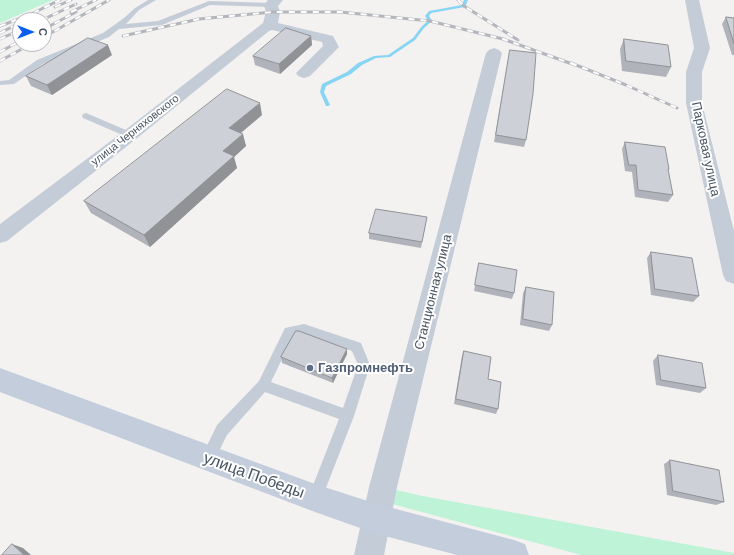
<!DOCTYPE html>
<html>
<head>
<meta charset="utf-8">
<style>
  body { margin:0 }
  #map { position:relative; width:734px; height:555px; overflow:hidden; background:#f4f2f1; font-family:Barlow,sans-serif }
  canvas { display:block }
  .north { position:absolute; left:12px; top:12px; width:40px; height:40px; box-sizing:border-box; background:#fff; border:1px solid #b5bac0; border-radius:50%; rotate:90deg; font-size:11px; font-weight:700; line-height:16px; text-align:center; color:#475361 }
  .north::after { content:''; display:block; margin:auto; width:14px; height:18px; background:#0b5ff4; clip-path:polygon(50% 0,100% 100%,50% 72%,0 100%) }
</style>
</head>
<body>
<div id="map">
<canvas width="734" height="555"></canvas>
<div class="north">С</div>
</div>
<script>
const g = document.querySelector('canvas').getContext('2d');
g.lineJoin = 'round';
function fillPath(path, color) { g.fillStyle = color; g.fill(path, 'evenodd'); }
function strokePath(path, color, width, dash) { g.strokeStyle = color; g.lineWidth = width; g.lineCap = dash ? 'butt' : 'round'; g.setLineDash(dash || []); g.stroke(path); }
function write(font, color, halo, rows, align = 'center') {
  g.font = font + ' Barlow,sans-serif'; g.lineWidth = 4; g.setLineDash([]); g.textBaseline = 'middle'; g.strokeStyle = halo; g.fillStyle = color; for (const [text, x, y, turn = 0] of rows) {
    g.save(); g.translate(x, y); g.rotate((+turn || 0) * Math.PI / 180); g.textAlign = isNaN(turn) ? turn : align; if (halo) g.strokeText(text, 0, 0); g.fillText(text, 0, 0); g.restore();
  }
}
const green = new Path2D(`
  M 0,0 L 53,0 L 0,23 Z
  M 383,487 L 423,496 L 734,553 L 734,555 L 581,555 L 381,501 Z`);
const stream = new Path2D(`
  M 464,0 L 468,0 L 465,7 L 431,13 L 429,16 L 432,21 L 424,28 L 415,40 L 390,57 L 376,58 L 362,65 L 351,74 L 326,86 L 324,92 L 330,105 L 328,106 L 326,106 L 320,92 L 322,84 L 347,72 L 358,63 L 374,56 L 388,55 L 413,38 L 422,26 L 428,21 L 425,16 L 429,11 L 462,5 Z`);
const lane = new Path2D(`
  M 148,0 L 156,0 L 139,10 L 126,24 L 158,21 L 209,1 L 271,3 L 274,5 L 271,7 L 210,5 L 162,25 L 119,29 L 109,37 L 43,64 L 14,84 L 0,85 L 0,81 L 9,80 L 37,60 L 103,33 L 124,18 L 135,8 Z
  M 86,113 L 133,133 L 134,135 L 133,137 L 127,137 L 83,118 L 82,116 L 83,114 Z
  M 304,324 L 361,343 L 370,365 L 354,416 L 322,498 L 320,503 L 315,505 L 310,503 L 308,498 L 339,419 L 265,392 L 227,435 L 213,463 L 208,465 L 203,463 L 201,458 L 217,425 L 259,381 L 285,328 ZM 304,334 L 352,351 L 358,365 L 343,408 L 271,382 L 293,336 Z`);
const street = new Path2D(`
  M 268,0 L 283,0 L 278,6 L 280,12 L 278,23 L 333,36 L 339,47 L 310,76 L 304,78 L 298,76 L 296,73 L 323,46 L 322,42 L 272,30 L 269,31 L 136,139 L 7,241 L 0,243 L 0,224 L 124,131 L 263,23 L 266,12 L 264,5 Z
  M 685,0 L 699,0 L 710,48 L 702,72 L 702,103 L 734,231 L 734,284 L 726,281 L 723,275 L 686,103 L 686,72 L 694,48 Z
  M 494,48 L 499,50 L 502,53 L 397,487 L 384,555 L 354,555 L 369,487 L 486,53 L 489,50 Z`);
const secondary = new Path2D(`
  M 0,368 L 315,484 L 377,504 L 514,540 L 525,544 L 529,555 L 457,555 L 377,534 L 315,512 L 0,392 Z`);
const rail = new Path2D(`
  M 458,0 L 464,6 L 518,40
  M 55,7 L 71,0
  M 71,12 L 96,0
  M 42,20 L 76,4
  M 0,26 L 29,15 L 60,0
  M 44,29 L 76,12
  M 0,33 L 16,25
  M 123,36 L 199,19 L 273,12 L 340,12 L 430,21 L 503,39 L 575,65
  M 44,37 L 109,0
  M 0,39 L 20,30
  M 0,52 L 20,41
  M 0,61 L 31,44
  M 571,63 L 626,85 L 677,108`);
const wall = new Path2D(`
  M 726,17 L 734,18 L 734,55 L 732,55 L 722,24 Z
  M 311,36 L 312,45 L 280,74 L 255,65 L 253,56 Z
  M 624,39 L 671,67 L 666,77 L 622,71 L 620,49 Z
  M 510,50 L 526,140 L 524,147 L 494,142 Z
  M 112,55 L 52,95 L 31,86 L 26,76 Z
  M 262,115 L 241,133 L 246,146 L 234,157 L 237,168 L 150,247 L 91,213 L 84,201 Z
  M 625,142 L 669,169 L 668,171 L 673,195 L 668,202 L 635,197 L 632,172 L 625,171 L 622,149 Z
  M 427,217 L 421,248 L 369,239 L 369,233 Z
  M 651,252 L 699,296 L 693,302 L 651,295 L 647,258 Z
  M 479,263 L 514,293 L 512,299 L 474,291 Z
  M 526,287 L 552,325 L 549,331 L 520,325 L 523,293 Z
  M 464,351 L 488,379 L 498,409 L 496,414 L 454,404 L 462,356 Z
  M 347,354 L 333,383 L 282,363 L 281,357 Z
  M 658,355 L 706,388 L 700,393 L 656,385 L 653,361 Z
  M 670,460 L 724,502 L 716,505 L 667,495 L 664,464 Z`);
const shadedWall = new Path2D(`
  M 311,36 L 312,45 L 280,74 L 279,64 Z
  M 108,45 L 112,55 L 52,95 L 47,85 Z
  M 260,103 L 262,115 L 232,140 L 229,128 Z
  M 243,134 L 246,146 L 234,157 L 237,168 L 150,247 L 144,235 L 223,151 Z
  M 347,349 L 347,354 L 333,383 L 332,378 Z
  M 12,544 L 23,548 L 31,555 L 24,555 Z`);
const building = new Path2D(`
  M 726,17 L 734,18 L 734,43 Z
  M 286,28 L 311,36 L 279,64 L 253,56 Z
  M 88,38 L 108,45 L 47,85 L 26,76 Z
  M 624,39 L 668,45 L 671,67 L 626,61 Z
  M 510,50 L 536,53 L 533,94 L 526,140 L 496,135 Z
  M 227,89 L 260,103 L 229,128 L 243,134 L 223,151 L 234,156 L 144,235 L 84,201 Z
  M 625,142 L 665,147 L 669,169 L 668,169 L 673,195 L 638,190 L 636,165 L 629,165 Z
  M 376,209 L 427,217 L 422,242 L 369,233 Z
  M 651,252 L 692,258 L 699,296 L 655,289 Z
  M 479,263 L 517,270 L 514,293 L 475,285 Z
  M 526,287 L 554,292 L 552,325 L 523,319 Z
  M 296,331 L 299,331 L 347,349 L 332,378 L 281,357 Z
  M 464,351 L 491,357 L 488,379 L 501,382 L 498,409 L 456,399 Z
  M 658,355 L 702,363 L 706,388 L 661,380 Z
  M 670,460 L 719,470 L 724,502 L 673,491 Z
  M 12,544 L 24,555 L 2,555 Z`);
const markers = [
  [310,368,4,"#5c6f8a"]
];
const farStreetnames = [
  ["улица Черняховского",135,130,-38]
];
const streetNames = [
  ["Парковая улица",706,149,78],
  ["Станционная улица",433,292,-76]
];
const serviceNames = [
  ["Газпромнефть",318,368]
];
const nearStreetnames = [
  ["улица Победы",254,475,20]
];
fillPath(green, '#bef3d7');
fillPath(stream, '#88d5f3');
fillPath(lane, '#c4ccd7');
fillPath(street, '#c4ccd7');
fillPath(secondary, '#c3cddb');
strokePath(rail, '#b3b6bc', 3);
strokePath(rail, '#fff', 2, [6]);
fillPath(wall, '#b0b3b9');
fillPath(shadedWall, '#909296');
fillPath(building, '#cdd0d7');
strokePath(building, '#909296', 1);
for (const [x, y, r, color] of markers) { const dot = new Path2D(); dot.arc(x, y, r, 0, 2 * Math.PI); g.fillStyle = color; g.fill(dot); strokePath(dot, '#fff', 1.5); }
write('11px', '#475361', '#fff', farStreetnames);
write('13px', '#475361', '#fff', streetNames);
write('bold 13px', '#4e5e75', '#fff', serviceNames, 'left');
write('16px', '#475361', '#fff', nearStreetnames);
</script>
</body>
</html>
